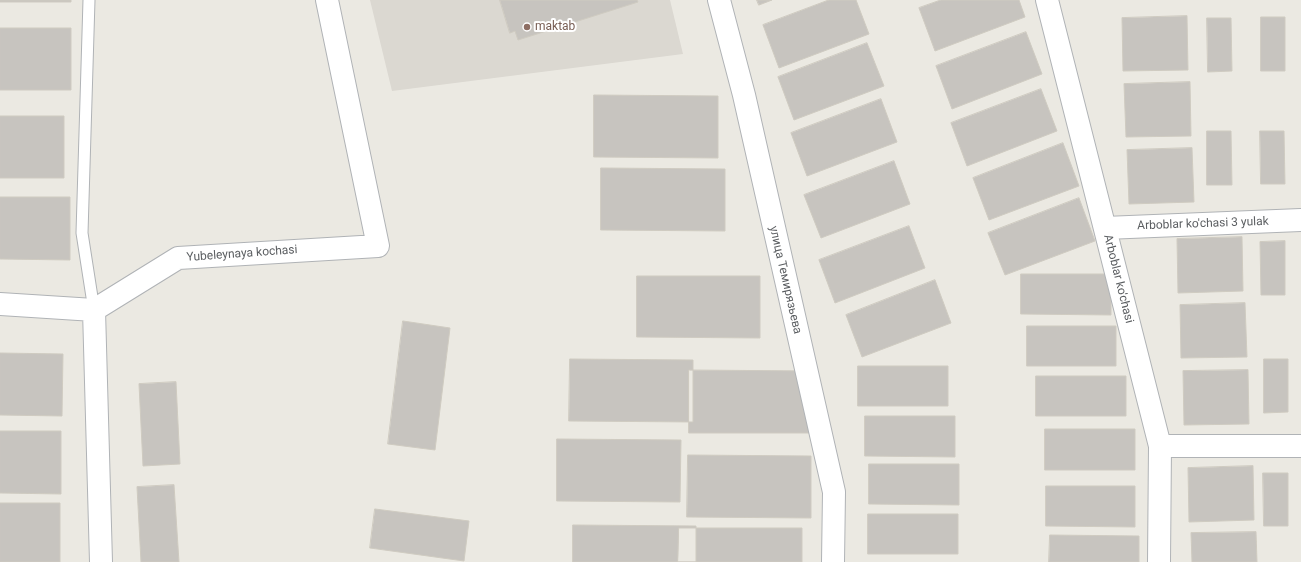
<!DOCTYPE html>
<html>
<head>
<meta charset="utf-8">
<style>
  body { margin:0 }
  canvas { display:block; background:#ebe9e2 }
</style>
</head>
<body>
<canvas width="1301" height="562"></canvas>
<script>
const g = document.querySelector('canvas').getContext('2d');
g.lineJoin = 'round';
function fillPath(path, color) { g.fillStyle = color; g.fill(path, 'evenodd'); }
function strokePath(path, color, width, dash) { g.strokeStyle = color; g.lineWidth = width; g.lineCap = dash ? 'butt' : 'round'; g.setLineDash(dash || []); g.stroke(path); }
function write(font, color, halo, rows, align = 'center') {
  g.font = font + ' Roboto,sans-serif'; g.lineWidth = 4; g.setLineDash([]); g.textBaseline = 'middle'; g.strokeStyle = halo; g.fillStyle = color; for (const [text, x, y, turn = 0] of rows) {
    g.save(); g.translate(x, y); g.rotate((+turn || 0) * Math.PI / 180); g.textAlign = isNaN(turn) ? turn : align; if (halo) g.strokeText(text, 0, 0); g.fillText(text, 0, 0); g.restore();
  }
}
const education = new Path2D(`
  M 370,0 L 670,0 L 683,54 L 392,91 Z`);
const building = new Path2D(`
  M 0,0 L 71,0 L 71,2 L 0,2 Z
  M 500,0 L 637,0 L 638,2 L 518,40 L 515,31 L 510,33 Z
  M 757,0 L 772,0 L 759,5 Z
  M 829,0 L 856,0 L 869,34 L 779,68 L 763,25 Z
  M 941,0 L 1019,0 L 1025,17 L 935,51 L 919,8 Z
  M 1187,16 L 1188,70 L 1123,71 L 1122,18 Z
  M 1261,17 L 1285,17 L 1285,71 L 1261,71 Z
  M 1207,18 L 1231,18 L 1232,71 L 1208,72 Z
  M 0,28 L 71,28 L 71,90 L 0,90 Z
  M 1026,32 L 1042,74 L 952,109 L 936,66 Z
  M 867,43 L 884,86 L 794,120 L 778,77 Z
  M 1190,82 L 1191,136 L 1126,137 L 1124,84 Z
  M 1041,89 L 1057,131 L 967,166 L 951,123 Z
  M 594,95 L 718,96 L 718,158 L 594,157 Z
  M 881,99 L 897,142 L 807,176 L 791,133 Z
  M 0,116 L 64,116 L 64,178 L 0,178 Z
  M 1207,131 L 1231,131 L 1232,185 L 1207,185 Z
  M 1260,131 L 1284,131 L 1285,184 L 1261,184 Z
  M 1063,143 L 1079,186 L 989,220 L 973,178 Z
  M 1192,148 L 1194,202 L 1129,204 L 1127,150 Z
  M 894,161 L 910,204 L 821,238 L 804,195 Z
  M 601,168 L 725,169 L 725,231 L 601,230 Z
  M 0,197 L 70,197 L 70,260 L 0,259 Z
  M 1079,198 L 1095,241 L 1005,275 L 988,233 Z
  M 909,226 L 925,268 L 835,303 L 819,260 Z
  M 1242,237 L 1243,291 L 1178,293 L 1177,239 Z
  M 1285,241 L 1285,295 L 1261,295 L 1260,242 Z
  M 1021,274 L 1111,274 L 1111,315 L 1021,314 Z
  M 637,276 L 760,276 L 760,338 L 637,337 Z
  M 935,280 L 951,323 L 862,357 L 846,315 Z
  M 1245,303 L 1247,357 L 1181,358 L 1180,305 Z
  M 403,321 L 450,328 L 435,450 L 388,444 Z
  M 1027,326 L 1116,326 L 1116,366 L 1027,366 Z
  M 0,353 L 63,354 L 62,416 L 0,415 Z
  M 570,359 L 693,360 L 693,422 L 569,421 Z
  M 1264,359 L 1288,359 L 1288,412 L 1264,413 Z
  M 858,366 L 948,366 L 948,406 L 858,406 Z
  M 689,370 L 813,371 L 813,433 L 689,433 Z
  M 1248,370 L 1249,424 L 1184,425 L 1183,371 Z
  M 1036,376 L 1126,376 L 1126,416 L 1036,416 Z
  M 176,382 L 180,464 L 143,466 L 139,384 Z
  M 865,416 L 955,416 L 955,457 L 865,456 Z
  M 1045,429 L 1135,429 L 1135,470 L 1045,470 Z
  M 0,431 L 61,431 L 61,494 L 0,493 Z
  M 557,439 L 681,440 L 680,502 L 557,501 Z
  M 688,455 L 811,456 L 811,518 L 687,517 Z
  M 869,464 L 959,464 L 959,505 L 869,504 Z
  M 1253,466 L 1254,520 L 1189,522 L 1188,468 Z
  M 1263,473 L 1288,473 L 1288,526 L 1264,526 Z
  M 174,485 L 179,562 L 141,562 L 137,487 Z
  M 1046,486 L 1135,486 L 1135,527 L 1046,526 Z
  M 0,503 L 60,503 L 60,562 L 0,562 Z
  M 375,509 L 469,521 L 464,561 L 370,548 Z
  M 868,514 L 958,514 L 958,554 L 868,554 Z
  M 573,525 L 696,526 L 696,562 L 573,562 Z
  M 679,528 L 802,528 L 802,562 L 678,562 Z
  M 1256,532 L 1257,562 L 1192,562 L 1191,533 Z
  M 1050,535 L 1139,536 L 1139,562 L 1049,562 Z`);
const service = new Path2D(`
  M 89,0 L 82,233 L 94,310`);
const minor = new Path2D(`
  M 719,0 L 744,95 L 834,492 L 833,562
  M 1047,0 L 1160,446 L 1159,562
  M 1105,228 L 1301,220
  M 0,304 L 94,310 L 178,258 L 378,246 L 327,0
  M 94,310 L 101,562
  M 1160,446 L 1301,446`);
const markers = [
  [527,27,4,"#8d6e63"]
];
const educationNames = [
  ["maktab",535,27]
];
const streetNames = [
  ["Arboblar ko'chasi 3 yulak",1203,224,-2],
  ["Yubeleynaya kochasi",242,254,-4],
  ["Arboblar ko'chasi",1118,279,76],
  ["улица Темирязьева",785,280,77]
];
fillPath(education, '#dbd8d1');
fillPath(building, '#c7c4bf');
strokePath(building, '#cfcbc1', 1);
strokePath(service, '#b0b3b6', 13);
strokePath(minor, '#b0b3b6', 24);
strokePath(service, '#fff', 11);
strokePath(minor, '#fff', 22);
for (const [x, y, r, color] of markers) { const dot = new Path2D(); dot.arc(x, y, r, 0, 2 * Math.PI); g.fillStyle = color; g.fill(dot); strokePath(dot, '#fff', 1.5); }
write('12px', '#785e54', '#fff', educationNames, 'left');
write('12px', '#5b5e61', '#fff', streetNames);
</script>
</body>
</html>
